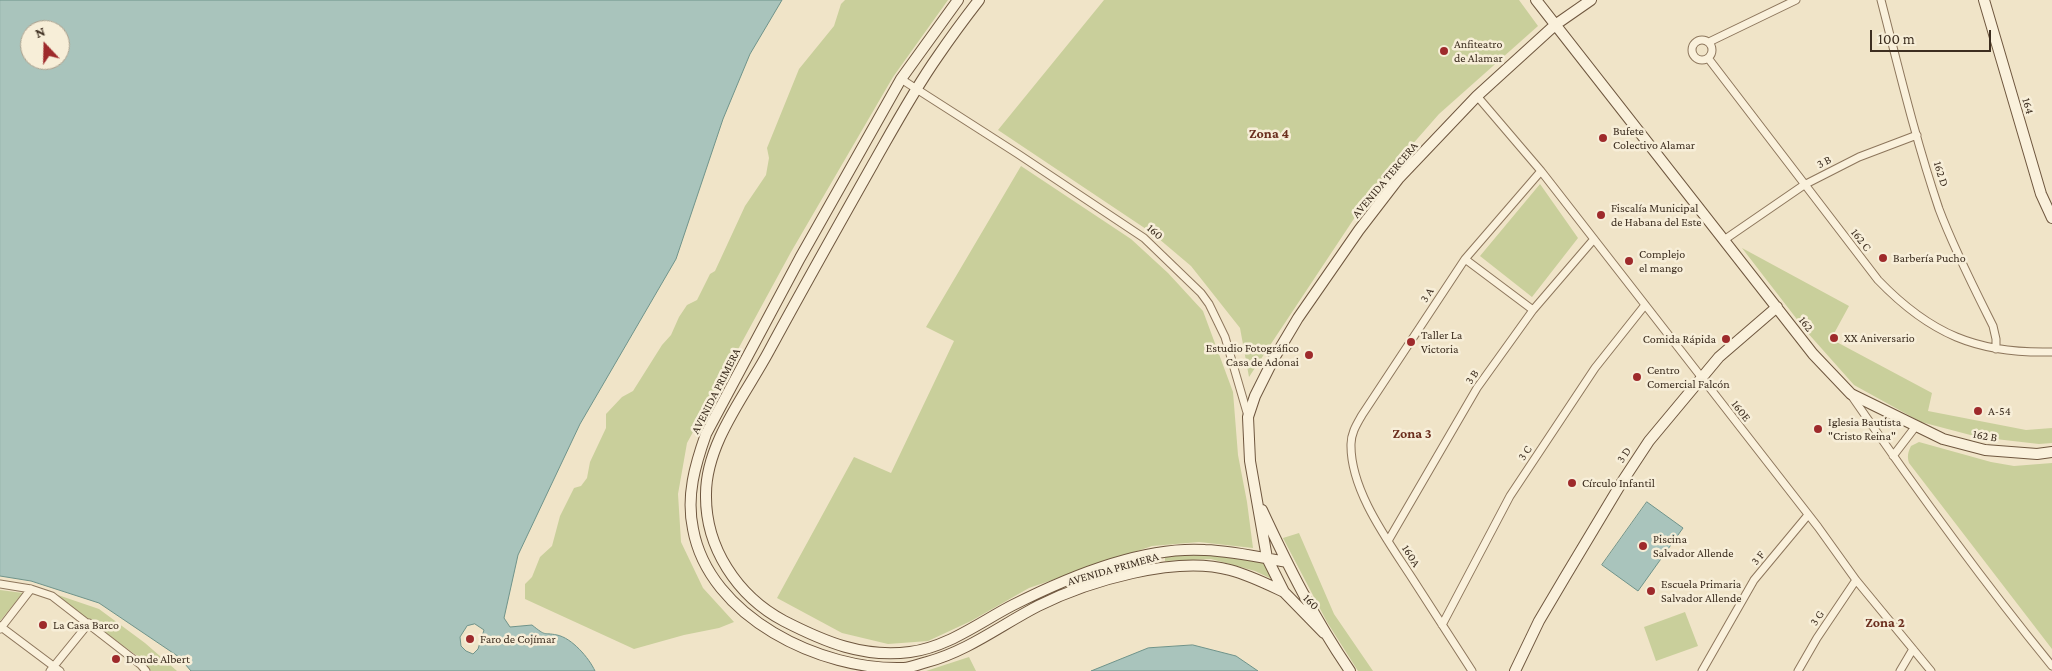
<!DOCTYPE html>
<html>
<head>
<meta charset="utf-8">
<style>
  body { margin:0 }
  #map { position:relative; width:2052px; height:671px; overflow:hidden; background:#f0e4c8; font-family:"Crimson Pro",serif }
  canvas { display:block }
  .north { position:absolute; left:20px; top:20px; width:50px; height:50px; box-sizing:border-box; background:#f7eed8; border:1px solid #ada18e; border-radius:50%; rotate:339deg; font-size:14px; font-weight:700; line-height:20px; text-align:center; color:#3d2e20 }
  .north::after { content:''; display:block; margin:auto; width:18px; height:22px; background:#9e2a2b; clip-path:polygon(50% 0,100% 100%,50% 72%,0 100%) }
  .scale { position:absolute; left:1870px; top:30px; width:121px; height:22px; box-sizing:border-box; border:2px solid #3d2e20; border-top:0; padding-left:6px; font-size:15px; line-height:18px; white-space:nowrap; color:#3d2e20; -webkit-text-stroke:4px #f7eed8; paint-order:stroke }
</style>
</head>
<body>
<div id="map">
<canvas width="2052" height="671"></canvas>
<div class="north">N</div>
<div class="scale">100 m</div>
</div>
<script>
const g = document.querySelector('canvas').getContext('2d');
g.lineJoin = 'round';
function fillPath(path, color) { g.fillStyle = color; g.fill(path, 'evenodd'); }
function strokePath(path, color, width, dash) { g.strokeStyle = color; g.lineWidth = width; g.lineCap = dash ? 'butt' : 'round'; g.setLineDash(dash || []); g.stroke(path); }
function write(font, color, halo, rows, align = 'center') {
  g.font = font + ' "Crimson Pro",serif'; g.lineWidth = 5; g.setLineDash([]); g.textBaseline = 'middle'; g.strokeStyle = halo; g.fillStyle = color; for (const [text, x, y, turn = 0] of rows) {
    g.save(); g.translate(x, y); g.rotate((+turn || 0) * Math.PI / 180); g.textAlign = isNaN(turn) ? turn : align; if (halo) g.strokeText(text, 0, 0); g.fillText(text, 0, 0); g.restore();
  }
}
const green = new Path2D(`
  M 845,0 L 948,0 L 893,77 L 791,252 L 687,443 L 678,494 L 681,542 L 703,588 L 734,622 L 719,628 L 684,635 L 634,649 L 525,599 L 525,584 L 532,577 L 540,557 L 552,546 L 560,516 L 574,488 L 581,486 L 587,478 L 590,462 L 606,428 L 606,414 L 622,397 L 633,391 L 662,345 L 671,335 L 679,317 L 687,305 L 697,300 L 710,274 L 715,271 L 745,206 L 766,175 L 769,158 L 767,148 L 799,69 L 834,26 L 841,4 Z
  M 1104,0 L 1519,0 L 1538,26 L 1439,114 L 1375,187 L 1249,377 L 1240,328 L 1191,266 L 1152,233 L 998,130 Z
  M 1021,166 L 1131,239 L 1168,273 L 1203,311 L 1233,392 L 1238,455 L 1247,502 L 1253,548 L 1199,542 L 1152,546 L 1029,588 L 971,621 L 928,641 L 888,644 L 842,633 L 777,598 L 854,457 L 891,473 L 954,341 L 926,327 Z
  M 1540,184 L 1578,238 L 1532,297 L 1480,256 Z
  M 1742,248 L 1849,306 L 1831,339 L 1932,393 L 1928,411 L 2026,430 L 2052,428 L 2052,443 L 2039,444 L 1978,437 L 1921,422 L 1854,385 L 1806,331 Z
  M 1919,442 L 1991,462 L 2014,466 L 2052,463 L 2052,649 L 1909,463 C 1907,456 1908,452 1911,446 Z
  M 1299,533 L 1334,614 L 1373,671 L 1358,671 L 1327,622 L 1283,538 Z
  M 1212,555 L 1263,563 L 1274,580 L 1255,571 L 1211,559 L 1165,561 L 1165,556 Z
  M 0,590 L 23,593 L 0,621 Z
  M 52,593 L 99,609 L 145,643 L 177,671 L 151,671 L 144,661 Z
  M 1685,612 L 1698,646 L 1656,661 L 1644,627 Z
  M 969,657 L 976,671 L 926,671 Z`);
const water = new Path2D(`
  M 0,0 L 782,0 L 750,54 L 723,119 L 676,259 L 580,424 L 518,555 L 504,618 L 510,627 L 532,625 C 547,637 542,632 557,635 C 572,638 589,658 595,671 L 191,671 L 179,657 L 99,603 L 31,581 L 0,576 ZM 30,30 L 60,30 L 60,60 L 30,60 ZM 475,624 L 484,630 L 478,649 L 473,654 L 466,651 L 461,646 L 460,637 L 467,626 Z
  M 1647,502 L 1683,528 L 1638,591 L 1602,565 Z
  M 1193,645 L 1236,656 L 1258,671 L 1091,671 L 1148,648 Z`);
const street = new Path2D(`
  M 1881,0 C 1899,70 1916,141 1939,209 C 1954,249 1974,288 1993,326 L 1996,339 L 1996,349
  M1692 50a10 10 0 1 1 20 0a10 10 0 1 1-20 0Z
  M 1709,42 L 1796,0
  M 1708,58 L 1878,280 C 1930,334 1977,354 2052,352
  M 901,79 L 1018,154 L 1144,238 L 1201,293 L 1209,304 L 1225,337 L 1248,416
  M 1477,96 L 1541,171 L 1818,527 L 1856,580 L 1931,671
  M 1724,240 L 1804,185 L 1859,157 L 1917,135
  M 1465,259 L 1533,310
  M 1851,395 C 1915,488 1981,579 2052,666
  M 1893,456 L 1916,426
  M 1388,541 L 1477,388 L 1533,310 L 1594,239
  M 0,584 L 31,589 L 52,596 L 141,665 L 146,671
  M 1442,625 L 1510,496 L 1595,368 L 1645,305
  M 0,626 L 60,671
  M 0,629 L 31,589
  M 50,671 L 89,623
  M 1472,671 C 1452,640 1432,609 1412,578 C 1388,541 1350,490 1351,444 C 1351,433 1357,424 1362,415 L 1465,259 L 1541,171
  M 1702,671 L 1754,580 L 1808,515
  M 1798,671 L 1817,638 L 1856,580
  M 1900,671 L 1913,649`);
const secondary = new Path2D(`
  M 958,0 L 901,79 L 800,258 L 706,434 C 695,465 686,496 693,529 C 709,617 821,671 904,668 C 912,667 919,664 927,662 C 968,651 1001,625 1038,606 C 1088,581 1176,555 1230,570 C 1249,575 1267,584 1284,592
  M 979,0 C 965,18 951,37 938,56 C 914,90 894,127 873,164 C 838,226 803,288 769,351 C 746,394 706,443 706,494 C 705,547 737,596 784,621 C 825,642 863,658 910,652 C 948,647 980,622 1013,605 C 1068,577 1142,546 1205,550 C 1232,551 1259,557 1286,562
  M 1536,0 L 1813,354 L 1851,394 L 1943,439 L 1985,450 L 2037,454 L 2052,452
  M 1984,0 L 2041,194 L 2052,218
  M 1262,510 C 1288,566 1315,620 1350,671
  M 1324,633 L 1284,592 L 1267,558 L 1250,461 L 1248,417 L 1255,396 L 1273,360 L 1298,318 L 1359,230 L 1399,178 L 1477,96 L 1555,25 L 1591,0
  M 1515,671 L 1539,621 L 1565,577 L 1622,482 L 1649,441 L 1719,357 L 1777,307`);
const markers = [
  [1444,51,5,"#9e2a2b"],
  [1603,138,5,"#9e2a2b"],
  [1601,215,5,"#9e2a2b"],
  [1883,258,5,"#9e2a2b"],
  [1629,261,5,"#9e2a2b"],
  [1834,338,5,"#9e2a2b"],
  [1726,339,5,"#9e2a2b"],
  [1411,342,5,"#9e2a2b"],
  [1309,355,5,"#9e2a2b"],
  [1637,377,5,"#9e2a2b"],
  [1978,411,5,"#9e2a2b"],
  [1818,429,5,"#9e2a2b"],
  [1572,483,5,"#9e2a2b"],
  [1643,546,5,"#9e2a2b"],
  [1651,591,5,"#9e2a2b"],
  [43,625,5,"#9e2a2b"],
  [470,639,5,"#9e2a2b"],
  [116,659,5,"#9e2a2b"]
];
const poiNames = [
  ["Anfiteatro",1454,44],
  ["de Alamar",1454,58],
  ["Bufete",1613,131],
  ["Colectivo Alamar",1613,145],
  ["Fiscalía Municipal",1611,208],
  ["de Habana del Este",1611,222],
  ["Complejo",1639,254],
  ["el mango",1639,268],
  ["Barbería Pucho",1893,258],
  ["Taller La",1421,335],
  ["Victoria",1421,349],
  ["XX Aniversario",1844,338],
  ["Comida Rápida",1716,339,"right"],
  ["Estudio Fotográfico",1299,348,"right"],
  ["Casa de Adonai",1299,362,"right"],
  ["Centro",1647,370],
  ["Comercial Falcón",1647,384],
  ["A-54",1988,411],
  ["Iglesia Bautista",1828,422],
  ["\"Cristo Reina\"",1828,436],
  ["Círculo Infantil",1582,483],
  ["Piscina",1653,539],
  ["Salvador Allende",1653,553],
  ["Escuela Primaria",1661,584],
  ["Salvador Allende",1661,598],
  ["La Casa Barco",53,625],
  ["Faro de Cojímar",480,639],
  ["Donde Albert",126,659]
];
const streetNames = [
  ["164",2028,106,74],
  ["3 B",1824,162,-27],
  ["162 D",1941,174,73],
  ["AVENIDA TERCERA",1385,180,-50],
  ["160",1155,232,41],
  ["162 C",1861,240,52],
  ["3 A",1427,295,-56],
  ["162",1806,324,52],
  ["3 B",1472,377,-56],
  ["AVENIDA PRIMERA",716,391,-63],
  ["160E",1741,411,52],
  ["162 B",1985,436,10],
  ["3 C",1525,453,-56],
  ["3 D",1624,455,-56],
  ["160A",1411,556,58],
  ["3 F",1758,558,-50],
  ["AVENIDA PRIMERA",1113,569,-16],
  ["160",1311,602,45],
  ["3 G",1817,618,-56]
];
const neighbourhoodNames = [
  ["Zona 4",1269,134],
  ["Zona 3",1412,434],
  ["Zona 2",1885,623]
];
fillPath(green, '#c9cf9b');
fillPath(water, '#a9c4bc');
strokePath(water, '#6f938a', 1);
strokePath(street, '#8d765c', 9);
strokePath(secondary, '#6f573f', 12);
strokePath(street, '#faf1dc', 7);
strokePath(secondary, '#faf1dc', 10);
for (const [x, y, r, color] of markers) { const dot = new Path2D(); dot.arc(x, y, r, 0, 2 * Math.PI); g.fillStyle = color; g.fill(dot); strokePath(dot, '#f7eed8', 2); }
write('12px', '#3d2e20', '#f7eed8', poiNames, 'left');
write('12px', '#3d2e20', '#f7eed8', streetNames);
write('bold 14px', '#6b2e1e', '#f7eed8', neighbourhoodNames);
</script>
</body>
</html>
